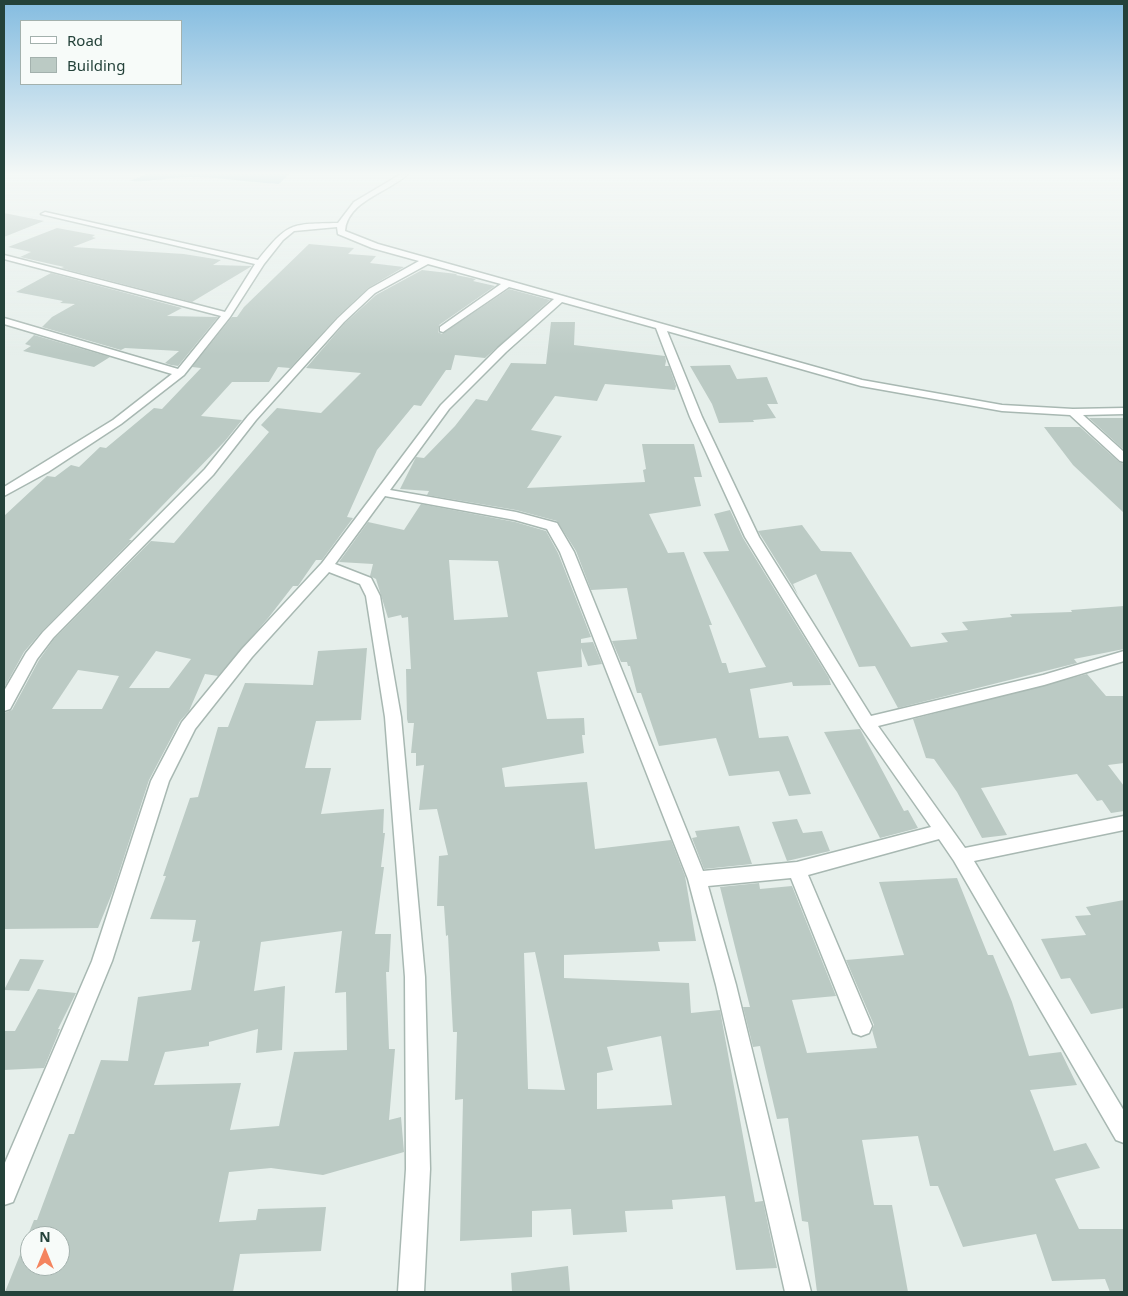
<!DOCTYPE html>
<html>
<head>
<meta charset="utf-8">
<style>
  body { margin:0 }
  #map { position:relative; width:1128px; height:1296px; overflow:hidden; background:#e6efeb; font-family:"Noto Sans",sans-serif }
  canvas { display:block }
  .frame { position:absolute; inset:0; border:5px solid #24423a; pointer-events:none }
  .legend { position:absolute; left:20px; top:20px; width:162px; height:65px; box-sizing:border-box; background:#f7fbf9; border:1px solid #a3b1ad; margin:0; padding:6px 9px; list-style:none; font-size:15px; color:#24423a }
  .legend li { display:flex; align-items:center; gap:10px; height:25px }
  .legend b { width:25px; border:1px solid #a3b1ad }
  .north { position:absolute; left:20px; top:1226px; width:50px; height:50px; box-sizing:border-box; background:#f7fbf9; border:1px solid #a3b1ad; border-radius:50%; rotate:0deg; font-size:14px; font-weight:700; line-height:20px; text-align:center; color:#24423a }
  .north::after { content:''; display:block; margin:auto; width:18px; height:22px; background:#f4845f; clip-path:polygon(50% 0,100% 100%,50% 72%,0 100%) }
</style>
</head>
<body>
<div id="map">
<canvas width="1128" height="1296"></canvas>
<div class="frame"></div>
<ul class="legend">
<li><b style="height:6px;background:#fff"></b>Road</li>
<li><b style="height:14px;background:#bbcac4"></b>Building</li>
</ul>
<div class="north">N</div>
</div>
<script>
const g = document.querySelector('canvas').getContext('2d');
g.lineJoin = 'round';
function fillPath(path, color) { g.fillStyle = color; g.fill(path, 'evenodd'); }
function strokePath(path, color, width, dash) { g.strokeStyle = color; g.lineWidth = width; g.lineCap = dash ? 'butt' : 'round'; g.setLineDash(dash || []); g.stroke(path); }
const water = new Path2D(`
  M 147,174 L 289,174 L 279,184 C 249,182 218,177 187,177 C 167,178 149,182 130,181 Z`);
const building = new Path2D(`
  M 4,213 L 44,221 L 4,237 Z
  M 57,228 L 95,235 L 92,237 L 96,238 L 73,247 L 184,254 L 221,260 L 213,265 L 252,266 L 192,302 L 61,268 L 64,267 L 20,257 L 31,252 L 8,247 Z
  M 309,244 L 354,248 L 348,254 L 376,256 L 370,263 L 404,267 L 368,288 L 337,317 L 290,368 L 278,367 L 269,382 L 232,382 L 201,416 L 242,420 L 225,441 L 129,540 L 132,540 L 42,631 L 24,652 L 4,688 L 4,516 L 47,476 L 55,477 L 71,465 L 79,467 L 100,447 L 106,448 L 154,408 L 162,409 L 201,368 L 192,367 L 232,317 L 237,317 L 244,307 Z
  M 422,270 L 457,274 L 456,275 L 476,279 L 473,281 L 495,286 L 439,325 L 438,332 L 442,334 L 509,289 L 550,300 L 485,358 L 455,355 L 451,370 L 446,370 L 421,406 L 414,405 L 377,450 L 347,517 L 353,518 L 322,560 L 316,560 L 298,586 L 293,586 L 269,617 L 218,676 L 205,674 L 189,711 L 180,721 L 149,780 L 113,891 L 98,928 L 4,929 L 4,713 L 12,710 L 39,660 L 54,639 L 151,541 L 174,543 L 269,432 L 261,425 L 277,408 L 321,413 L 361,373 L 306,368 L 345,323 L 376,295 ZM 156,651 L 191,659 L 169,688 L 129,688 ZM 78,670 L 119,676 L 102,709 L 52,709 Z
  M 51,273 L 182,308 L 167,316 L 218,317 L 178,366 L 171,365 L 165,363 L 179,351 L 125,348 L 121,350 L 42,327 L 52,317 L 75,304 L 60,303 L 63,301 L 16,292 Z
  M 551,322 L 575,322 L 574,345 L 665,356 L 666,361 L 665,366 L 669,366 L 676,386 L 675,390 L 605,384 L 597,401 L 555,396 L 531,430 L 562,436 L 527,488 L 645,482 L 643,470 L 646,469 L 642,444 L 694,444 L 702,477 L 694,477 L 701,506 L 649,514 L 668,553 L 684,552 L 712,625 L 709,625 L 722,663 L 726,663 L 729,673 L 766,667 L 703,552 L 729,551 L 714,514 L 730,510 L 743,538 L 829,678 L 831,685 L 793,686 L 792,682 L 750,689 L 759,738 L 788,736 L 811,794 L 789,796 L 779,771 L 729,776 L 716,738 L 659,746 L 641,693 L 637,693 L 630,666 L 628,666 L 627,662 L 621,662 L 612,641 L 637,639 L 627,588 L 591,590 L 576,551 L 557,521 L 516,510 L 427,495 L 429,491 L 400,489 L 416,457 L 424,458 L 455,426 L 476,399 L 487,401 L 511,363 L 546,364 Z
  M 34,335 L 110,357 L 94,367 L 23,351 L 31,346 L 25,344 Z
  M 730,365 L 737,379 L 767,377 L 778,404 L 767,404 L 776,418 L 753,420 L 754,422 L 719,423 L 712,404 L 690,366 Z
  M 1089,418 L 1124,418 L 1124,450 Z
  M 1044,427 L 1080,427 L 1119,462 L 1124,464 L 1124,513 L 1073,465 Z
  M 421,504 L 515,522 L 546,531 L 558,553 L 591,637 L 581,639 L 581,643 L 593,642 L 602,664 L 588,666 L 581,648 L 582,667 L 537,672 L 547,719 L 584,718 L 585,735 L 582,735 L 584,753 L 502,768 L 505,787 L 587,782 L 595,849 L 671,840 L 685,876 L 696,941 L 658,942 L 660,951 L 564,955 L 564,978 L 689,983 L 691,1013 L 720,1010 L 755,1202 L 763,1201 L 777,1268 L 736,1270 L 725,1196 L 672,1200 L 673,1209 L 625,1211 L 627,1232 L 573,1235 L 571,1209 L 532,1211 L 532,1237 L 460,1241 L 463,1099 L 455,1100 L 457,1032 L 453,1032 L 448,935 L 446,936 L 444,906 L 437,906 L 439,856 L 448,855 L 437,809 L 419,810 L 424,765 L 416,766 L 416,753 L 411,753 L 414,723 L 408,723 L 407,719 L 406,669 L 411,669 L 408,617 L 402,618 L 401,615 L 388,618 L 376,579 L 370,576 L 373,564 L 339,562 L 368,522 L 404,530 ZM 449,560 L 498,561 L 508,617 L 454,620 ZM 535,952 L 565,1090 L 528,1089 L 524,953 ZM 661,1036 L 672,1105 L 597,1109 L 597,1073 L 613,1070 L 607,1047 Z
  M 802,525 L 821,551 L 851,552 L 911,647 L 948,642 L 941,633 L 968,630 L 962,622 L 1012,617 L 1010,614 L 1072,612 L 1071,610 L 1124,606 L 1124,649 L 1074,659 L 1077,663 L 898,708 L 875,666 L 859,667 L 816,574 L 793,584 L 798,595 L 758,531 Z
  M 367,648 L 361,720 L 316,721 L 305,768 L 331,768 L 321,814 L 384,809 L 383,833 L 385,833 L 381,867 L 384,867 L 375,934 L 391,934 L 389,972 L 386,972 L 389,1049 L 395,1049 L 389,1120 L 401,1117 L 404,1152 L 323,1175 L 271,1168 L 229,1172 L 219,1222 L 256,1220 L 258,1209 L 326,1207 L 321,1251 L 240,1254 L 233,1292 L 5,1292 L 34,1220 L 37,1220 L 69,1134 L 74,1134 L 101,1060 L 128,1061 L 138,997 L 191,990 L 200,941 L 192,942 L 196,920 L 150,919 L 166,876 L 163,876 L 190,798 L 198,797 L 218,727 L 228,727 L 245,683 L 313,685 L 318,651 ZM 342,931 L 335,993 L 346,992 L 347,1050 L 294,1052 L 279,1126 L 230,1130 L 241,1083 L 154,1085 L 165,1052 L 209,1046 L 209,1042 L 258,1029 L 256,1053 L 282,1050 L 285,986 L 254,991 L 261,942 ZM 30,1236 L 60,1236 L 60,1266 L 30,1266 Z
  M 1087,674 L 1106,696 L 1124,696 L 1124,763 L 1108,765 L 1124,786 L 1124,811 L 1111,813 L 1102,800 L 1097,801 L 1077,774 L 981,788 L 1007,835 L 982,838 L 957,792 L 934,759 L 926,758 L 913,719 Z
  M 860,729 L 904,811 L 908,810 L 918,828 L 880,838 L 824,732 Z
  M 797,819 L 803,833 L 822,831 L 830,851 L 787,861 L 772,822 Z
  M 739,826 L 752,864 L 704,869 L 692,838 L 697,837 L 695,831 Z
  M 957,878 L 988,955 L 993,955 L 1012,1002 L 1029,1056 L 1061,1052 L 1077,1085 L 1030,1090 L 1054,1151 L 1086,1143 L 1100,1168 L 1055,1179 L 1079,1229 L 1124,1229 L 1124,1292 L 1110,1292 L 1105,1279 L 1052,1281 L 1036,1234 L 963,1247 L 938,1186 L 930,1186 L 918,1136 L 862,1140 L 874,1205 L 892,1205 L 908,1292 L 817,1292 L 808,1222 L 802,1221 L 788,1118 L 777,1119 L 760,1046 L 753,1047 L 743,1007 L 750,1007 L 720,887 L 759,883 L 760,889 L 792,886 L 836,996 L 792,1000 L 807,1053 L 877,1048 L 872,1030 L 874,1025 L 846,960 L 904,955 L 879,882 Z
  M 1124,900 L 1124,1008 L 1091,1014 L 1070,978 L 1061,979 L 1041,939 L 1086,935 L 1075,916 L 1091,915 L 1086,907 Z
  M 20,959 L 44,960 L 29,991 L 4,990 Z
  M 38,989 L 76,993 L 58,1029 L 60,1029 L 44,1068 L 4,1070 L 4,1031 L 15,1031 Z
  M 568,1266 L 570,1291 L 512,1292 L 511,1273 Z`);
const street = new Path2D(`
  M 401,174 L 408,174 C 389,192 347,201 345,231 L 378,244 L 862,380 L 1002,405 L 1073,409 L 1124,408 L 1124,414 L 1083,415 L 1124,452 L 1124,462 L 1120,461 L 1070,415 L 1002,411 L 861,386 L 667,331 L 702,417 L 759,537 L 871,716 L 1043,675 L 1124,651 L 1124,661 L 1044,685 L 878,726 L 965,848 L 1124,816 L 1124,830 L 974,861 L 1124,1111 L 1124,1143 L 1116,1140 L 954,861 L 939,839 L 808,875 L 872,1026 L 869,1033 L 861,1036 L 853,1033 L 791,878 L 708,886 L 736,985 L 811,1292 L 785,1292 L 716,985 L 688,879 L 560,552 L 547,529 L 515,520 L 385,496 L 335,564 L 371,578 L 380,596 L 401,717 L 425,977 L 430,1169 L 424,1292 L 398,1292 L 406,1169 L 405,977 L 385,717 L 366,596 L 360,584 L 329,572 L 252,657 L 195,729 L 169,781 L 112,961 L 13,1202 L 4,1205 L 4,1165 L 92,961 L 151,781 L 182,722 L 242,649 L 322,563 L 441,405 L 498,348 L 554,299 L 509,287 L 443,332 L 440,331 L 440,327 L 501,284 L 428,264 L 375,293 L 344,322 L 256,420 L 213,475 L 53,638 L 37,659 L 10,709 L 4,711 L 4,691 L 26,653 L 43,632 L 205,469 L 248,416 L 338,318 L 369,289 L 419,261 L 372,248 L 338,234 L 337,227 L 294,231 L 283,240 L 264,264 L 230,317 L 184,375 L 121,424 L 48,472 L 4,496 L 4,487 L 113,420 L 172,374 L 4,324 L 4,318 L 178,369 L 221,316 L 4,259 L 4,255 L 225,312 L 255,264 L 41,214 L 45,212 L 258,260 C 289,222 290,224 338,223 L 354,202 ZM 562,302 L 656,328 L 690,417 L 745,537 L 861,727 L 931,827 L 797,862 L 703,871 L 574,552 L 557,523 L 516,512 L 390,490 L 449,409 L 506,352 Z`);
fillPath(water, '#8ec9d4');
fillPath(building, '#bbcac4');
strokePath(street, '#a8b8b2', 3);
fillPath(street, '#fff');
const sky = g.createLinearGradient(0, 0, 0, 355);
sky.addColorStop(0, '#84bce0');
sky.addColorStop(0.49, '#f4f8f6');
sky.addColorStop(1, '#f4f8f600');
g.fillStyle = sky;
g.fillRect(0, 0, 1128, 355);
</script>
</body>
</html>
